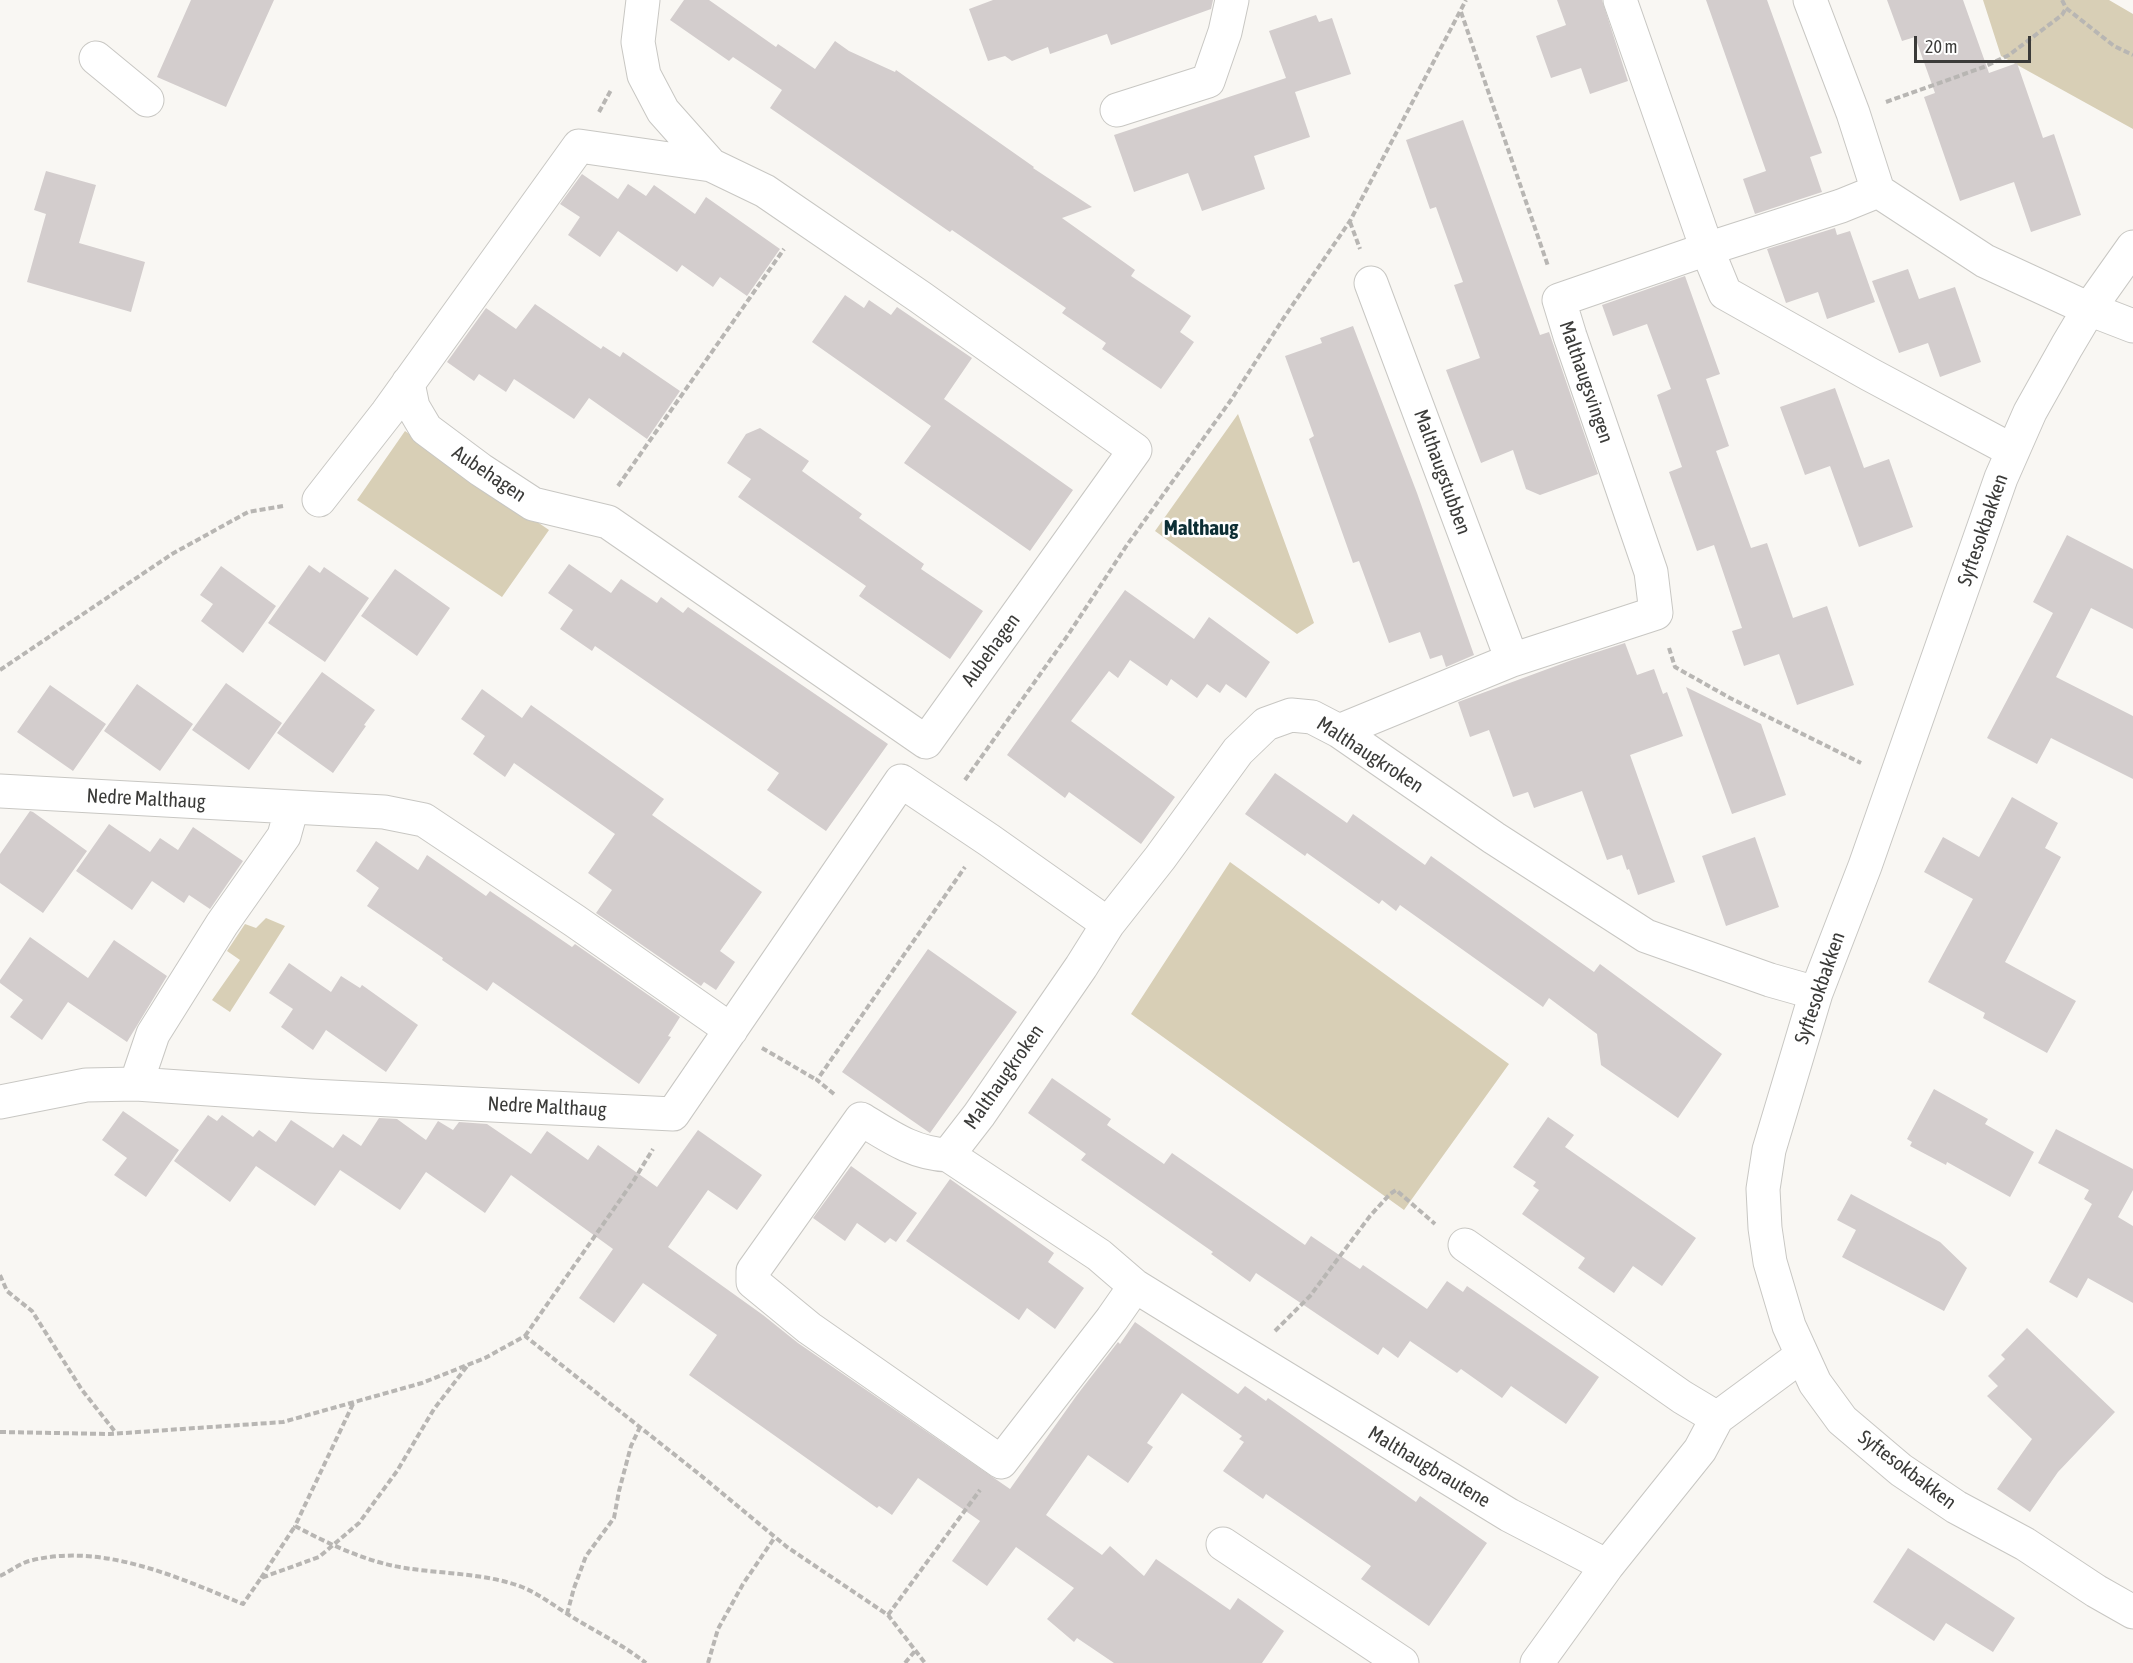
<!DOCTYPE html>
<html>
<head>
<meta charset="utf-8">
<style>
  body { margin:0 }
  #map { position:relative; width:2133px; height:1663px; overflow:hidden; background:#f9f7f3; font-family:"Asap Condensed",sans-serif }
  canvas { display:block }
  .scale { position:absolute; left:1914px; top:36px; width:117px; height:27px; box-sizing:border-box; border:3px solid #3b3b39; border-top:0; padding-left:8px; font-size:18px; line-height:21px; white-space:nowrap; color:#3b3b39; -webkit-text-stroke:4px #fff; paint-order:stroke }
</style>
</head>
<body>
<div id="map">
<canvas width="2133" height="1663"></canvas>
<div class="scale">20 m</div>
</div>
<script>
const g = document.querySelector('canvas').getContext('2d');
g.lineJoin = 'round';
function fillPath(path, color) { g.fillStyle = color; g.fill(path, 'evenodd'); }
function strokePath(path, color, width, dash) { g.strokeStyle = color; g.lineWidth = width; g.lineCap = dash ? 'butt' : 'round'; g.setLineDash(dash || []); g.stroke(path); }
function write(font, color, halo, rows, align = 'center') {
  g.font = font + ' "Asap Condensed",sans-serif'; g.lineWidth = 5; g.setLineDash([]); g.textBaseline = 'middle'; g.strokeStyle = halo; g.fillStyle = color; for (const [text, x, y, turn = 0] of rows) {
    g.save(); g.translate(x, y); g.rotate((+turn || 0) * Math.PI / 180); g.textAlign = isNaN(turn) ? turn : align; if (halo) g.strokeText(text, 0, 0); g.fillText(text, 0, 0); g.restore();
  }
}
const green = new Path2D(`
  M 1983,0 L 2109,0 L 2133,14 L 2133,129 L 2001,56 Z
  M 1238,414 L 1314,623 L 1297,634 L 1155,531 Z
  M 405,431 L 549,530 L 502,597 L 357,500 Z
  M 1230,862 L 1509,1064 L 1404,1210 L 1131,1014 Z
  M 266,918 L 285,926 L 230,1012 L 212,1000 L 240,960 L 227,951 L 245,924 L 256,928 Z`);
const building = new Path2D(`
  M 191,0 L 274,0 L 226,107 L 157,77 Z
  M 684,0 L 709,0 L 776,47 L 778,44 L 815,69 L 835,41 L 849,51 L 895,72 L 896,70 L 1034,167 L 1033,168 L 1092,207 L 1062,218 L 1135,270 L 1131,276 L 1191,316 L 1180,332 L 1194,342 L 1161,389 L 1102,349 L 1106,343 L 1062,313 L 1066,308 L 952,230 L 950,232 L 770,108 L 782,90 L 733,57 L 729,61 L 670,20 Z
  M 993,0 L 1213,0 L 1211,9 L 1111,45 L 1107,34 L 1050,54 L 1048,47 L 1012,61 L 1005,56 L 988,61 L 969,9 Z
  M 1557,0 L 1602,0 L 1628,81 L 1590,94 L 1581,68 L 1551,78 L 1536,36 L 1566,25 Z
  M 1706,0 L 1767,0 L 1822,153 L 1810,157 L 1822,192 L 1755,214 L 1743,179 L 1766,171 Z
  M 1887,0 L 1963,0 L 1989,73 L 2017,63 L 2043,138 L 2054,134 L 2081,215 L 2031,232 L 2014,182 L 1960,201 L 1924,97 L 1935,93 L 1915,37 L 1902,41 Z
  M 1316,15 L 1319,22 L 1332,18 L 1351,74 L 1295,92 L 1310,137 L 1254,156 L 1265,189 L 1202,211 L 1188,173 L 1134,192 L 1114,135 L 1286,78 L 1269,31 Z
  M 1463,120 L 1540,335 L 1549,332 L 1598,474 L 1540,495 L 1526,489 L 1513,450 L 1481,463 L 1446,370 L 1480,358 L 1454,285 L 1463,282 L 1436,207 L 1430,209 L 1406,140 Z
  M 46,171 L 96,185 L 79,243 L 145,262 L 131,312 L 27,282 L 46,214 L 34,210 Z
  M 582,174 L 618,199 L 628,184 L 646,196 L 654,185 L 695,214 L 706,197 L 780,249 L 747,296 L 720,277 L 713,287 L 682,265 L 677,272 L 618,231 L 600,257 L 568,235 L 580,217 L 560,204 Z
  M 1835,228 L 1837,235 L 1850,231 L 1875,302 L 1827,319 L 1818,292 L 1786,303 L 1767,249 Z
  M 1908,269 L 1919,299 L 1955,287 L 1981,362 L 1940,377 L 1928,343 L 1899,353 L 1872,281 Z
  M 1685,276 L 1720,374 L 1706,379 L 1729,446 L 1716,451 L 1751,548 L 1767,543 L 1793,618 L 1827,606 L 1854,685 L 1797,705 L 1779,654 L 1744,666 L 1732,631 L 1742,628 L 1714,545 L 1697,551 L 1669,472 L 1682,467 L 1657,395 L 1671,389 L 1647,324 L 1613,336 L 1602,305 Z
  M 845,295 L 864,308 L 869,300 L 891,315 L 897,307 L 972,358 L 944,399 L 1073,490 L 1030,551 L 904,463 L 931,426 L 812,342 Z
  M 535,304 L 601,349 L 603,346 L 620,357 L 623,352 L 680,391 L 647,439 L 589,398 L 574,419 L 514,379 L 506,392 L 479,374 L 474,381 L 447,362 L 486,308 L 516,329 Z
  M 1353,326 L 1417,493 L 1474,655 L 1446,667 L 1442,655 L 1430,659 L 1420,632 L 1389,643 L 1359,561 L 1353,563 L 1309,439 L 1314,436 L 1285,356 L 1322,343 L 1320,338 Z
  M 1835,388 L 1864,468 L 1889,459 L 1913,527 L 1859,547 L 1830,466 L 1805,475 L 1780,407 Z
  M 760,428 L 809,461 L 802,471 L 862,514 L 859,518 L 924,564 L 921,569 L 983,611 L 950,659 L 859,596 L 866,586 L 738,497 L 751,479 L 727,463 L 746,434 Z
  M 2067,535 L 2133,569 L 2133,629 L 2091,608 L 2056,677 L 2133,716 L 2133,779 L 2051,738 L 2037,764 L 1987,738 L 2053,613 L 2033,602 Z
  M 569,564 L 611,593 L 621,579 L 657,603 L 661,597 L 683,613 L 688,607 L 888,744 L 826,831 L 767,790 L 779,773 L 595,646 L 592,651 L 560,629 L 573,610 L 548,593 Z
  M 309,565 L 320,573 L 324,567 L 369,598 L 325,662 L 268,623 Z
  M 221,566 L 276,606 L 243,653 L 201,621 L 213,604 L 200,595 Z
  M 395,569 L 450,608 L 417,656 L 361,616 Z
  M 1125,590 L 1194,639 L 1209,617 L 1270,662 L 1246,698 L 1226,684 L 1220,693 L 1207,684 L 1197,698 L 1171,679 L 1167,686 L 1130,660 L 1118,678 L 1109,671 L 1071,721 L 1175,797 L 1141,844 L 1069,792 L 1065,798 L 1007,755 Z
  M 1625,643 L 1637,675 L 1654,669 L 1663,694 L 1667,692 L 1683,736 L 1630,755 L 1675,882 L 1638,895 L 1629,869 L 1627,870 L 1622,855 L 1607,860 L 1582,791 L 1534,808 L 1528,792 L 1513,797 L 1489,730 L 1470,737 L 1458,702 L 1572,660 Z
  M 322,672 L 375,710 L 364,725 L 366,726 L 333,773 L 277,733 Z
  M 226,683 L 282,723 L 249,770 L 192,730 Z
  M 137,684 L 193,724 L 160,771 L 104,731 Z
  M 50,685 L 106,724 L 73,771 L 17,732 Z
  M 1686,687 L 1761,724 L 1786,795 L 1732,814 Z
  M 482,689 L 522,718 L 531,705 L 661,797 L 664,799 L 652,815 L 762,892 L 720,951 L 735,962 L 716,990 L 704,982 L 701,986 L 596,913 L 612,890 L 588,873 L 615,834 L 514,763 L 505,777 L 473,754 L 485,736 L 461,719 Z
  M 1275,773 L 1347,823 L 1353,814 L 1425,865 L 1431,856 L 1594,972 L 1600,964 L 1722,1054 L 1678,1118 L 1601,1065 L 1597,1034 L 1549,998 L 1543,1007 L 1400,905 L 1396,911 L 1382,900 L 1379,904 L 1307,853 L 1305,856 L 1245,814 Z
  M 2012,797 L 2058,823 L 2045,848 L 2061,857 L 2005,962 L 2076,1001 L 2047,1053 L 1983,1018 L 1985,1013 L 1928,982 L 1973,899 L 1924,872 L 1943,837 L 1979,857 Z
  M 30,811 L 33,812 L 87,851 L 43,913 L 0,883 L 0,854 Z
  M 109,824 L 150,852 L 160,838 L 178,850 L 193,827 L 243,861 L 210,909 L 189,895 L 184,903 L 152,881 L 132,910 L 76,871 Z
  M 1755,837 L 1779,907 L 1726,926 L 1702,856 Z
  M 376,841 L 418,870 L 427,855 L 486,896 L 490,891 L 572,947 L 575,944 L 680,1017 L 668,1036 L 671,1037 L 639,1084 L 493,982 L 487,991 L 442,960 L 443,958 L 367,906 L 379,888 L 356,871 Z
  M 30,937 L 88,978 L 114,940 L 167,976 L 127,1042 L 68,1002 L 42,1040 L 10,1017 L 23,1000 L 0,983 L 0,980 Z
  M 928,949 L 1017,1012 L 930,1133 L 842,1072 Z
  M 289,963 L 331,992 L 341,976 L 360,988 L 362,985 L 418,1025 L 386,1072 L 326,1030 L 313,1050 L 281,1027 L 293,1009 L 269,993 Z
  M 1052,1078 L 1111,1119 L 1107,1125 L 1164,1164 L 1172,1153 L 1305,1245 L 1311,1236 L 1360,1269 L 1363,1265 L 1427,1309 L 1447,1281 L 1463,1292 L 1467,1286 L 1599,1377 L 1566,1424 L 1511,1386 L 1502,1398 L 1461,1369 L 1457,1373 L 1410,1341 L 1398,1358 L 1383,1347 L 1378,1355 L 1256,1273 L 1250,1282 L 1211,1254 L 1213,1252 L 1081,1160 L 1086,1154 L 1028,1113 Z
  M 1934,1089 L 1988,1119 L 1985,1124 L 2034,1152 L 2010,1197 L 1947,1162 L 1946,1165 L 1910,1146 L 1912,1142 L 1907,1139 Z
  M 123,1111 L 179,1150 L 146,1197 L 114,1175 L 127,1158 L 102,1140 Z
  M 208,1115 L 217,1121 L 222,1115 L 253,1137 L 259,1130 L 276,1142 L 291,1120 L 333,1148 L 343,1134 L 361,1146 L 379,1118 L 397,1119 L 426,1140 L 438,1121 L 453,1130 L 459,1122 L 487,1124 L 531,1154 L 547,1131 L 588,1160 L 598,1145 L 657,1187 L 698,1130 L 762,1175 L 737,1210 L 708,1190 L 668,1247 L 763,1315 L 798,1343 L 1010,1489 L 1077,1395 L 1118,1342 L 1120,1344 L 1135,1322 L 1238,1394 L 1245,1386 L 1266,1401 L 1268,1398 L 1416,1502 L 1420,1496 L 1487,1543 L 1429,1626 L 1361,1579 L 1371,1566 L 1266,1494 L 1263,1499 L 1223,1471 L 1244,1442 L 1239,1439 L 1242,1436 L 1182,1393 L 1147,1443 L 1153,1447 L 1128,1483 L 1088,1455 L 1046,1515 L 1102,1555 L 1110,1546 L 1144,1576 L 1156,1559 L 1230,1610 L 1238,1598 L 1284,1631 L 1262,1663 L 1114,1663 L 1077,1638 L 1074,1642 L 1047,1619 L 1074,1588 L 1016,1547 L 987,1586 L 952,1561 L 980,1521 L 918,1478 L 892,1515 L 879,1506 L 877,1508 L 689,1375 L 717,1335 L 643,1283 L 614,1323 L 579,1298 L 613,1249 L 511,1175 L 485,1213 L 426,1172 L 400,1210 L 340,1170 L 315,1206 L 256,1166 L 230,1202 L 174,1161 Z
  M 1548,1117 L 1574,1135 L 1565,1147 L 1696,1238 L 1662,1286 L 1633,1266 L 1614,1293 L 1578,1268 L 1585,1258 L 1522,1214 L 1539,1190 L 1533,1186 L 1536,1182 L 1513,1167 Z
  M 2056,1129 L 2133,1169 L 2133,1190 L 2118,1217 L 2133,1226 L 2133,1303 L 2088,1278 L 2077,1298 L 2049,1282 L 2092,1204 L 2084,1199 L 2089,1190 L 2038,1163 Z
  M 851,1166 L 917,1213 L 896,1242 L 890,1238 L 885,1243 L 857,1223 L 845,1241 L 813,1218 Z
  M 950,1179 L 1054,1253 L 1048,1262 L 1084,1288 L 1055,1329 L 1027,1308 L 1019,1320 L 906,1241 Z
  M 1851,1194 L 1940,1242 L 1967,1268 L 1944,1311 L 1842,1257 L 1856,1230 L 1837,1220 Z
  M 2027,1328 L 2115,1412 L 2058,1472 L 2030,1512 L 1997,1489 L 2032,1439 L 1987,1396 L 1998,1386 L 1988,1376 L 2005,1359 L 2001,1355 Z
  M 1908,1548 L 2015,1618 L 1993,1652 L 1946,1623 L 1934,1641 L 1873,1602 Z`);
const path = new Path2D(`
  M 2062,0 L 2066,8 L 2114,46 L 2133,55
  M 1461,12 L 1548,266
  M 1886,102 L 1984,67 L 2009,55 L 2062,15 L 2066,8
  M 599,112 L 611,90
  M 1350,222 L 1360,249
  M 618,486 L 784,249
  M 1669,648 L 1675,667 L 1730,698 L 1861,763
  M 0,670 L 172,554 L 248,512 L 283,506
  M 965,780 L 1068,635 L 1127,545 L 1231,400 L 1283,319 L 1350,221 L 1466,0
  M 762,1048 L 817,1080
  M 834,1094 L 817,1080 L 965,867
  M 0,1275 L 7,1291 L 32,1311 L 82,1390 L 116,1433
  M 1275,1331 L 1310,1296 L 1370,1216 L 1390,1194 L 1396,1190 L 1435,1224
  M 525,1336 L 634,1180 L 653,1149
  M 353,1404 L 295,1526 C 329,1544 366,1562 405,1568 C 443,1574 485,1573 522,1587 C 539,1594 553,1605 569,1615 C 594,1631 622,1644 646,1663
  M 0,1432 L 110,1434 L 283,1422 L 422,1383 L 485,1358 L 525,1336 L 699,1474 L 787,1547 L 888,1615 L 925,1663
  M 0,1576 C 9,1572 19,1564 29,1561 C 102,1542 177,1577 243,1604 L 261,1578 L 319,1557 L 359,1523 L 397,1471 L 434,1409 L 468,1365
  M 261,1578 L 295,1526
  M 567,1614 L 574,1588 L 586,1556 L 614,1518 L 619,1491 L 631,1446 L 640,1427
  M 888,1615 L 980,1490
  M 708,1663 L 718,1629 L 743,1584 L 775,1537
  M 905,1663 L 915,1651`);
const minor = new Path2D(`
  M 1620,0 L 1707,249 L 1725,293 L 1869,374 L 2013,451
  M 1810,0 L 1853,113 L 1878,191 L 1985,261 L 2089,309 L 2133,326
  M 96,58 L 147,100
  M 1117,110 L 1208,81 L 1225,32 L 1232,0
  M 2133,247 L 2089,309 L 2067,346 L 2030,412 L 2001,478 L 1865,866 L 1816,993 L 1769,1150 L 1763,1189 L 1765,1228 L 1770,1262 L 1789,1326 L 1815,1383 L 1842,1420 L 1901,1470 L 1956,1507 L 2025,1544 L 2096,1591 L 2133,1612
  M 1371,283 L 1512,660
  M 408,383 L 413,407 L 426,429 L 481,470 L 533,504 L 608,522 L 926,742 L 1135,450 L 920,297 L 765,191 L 711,165 L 663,111 L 644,75 L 638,42 L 643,0
  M 319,500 L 387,413 L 579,146 L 711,165
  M 1339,731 L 1512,660 L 1656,613 L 1651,572 L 1570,336 L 1559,300 L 1707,249 L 1841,206 L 1878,191
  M 0,791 L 384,812 L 424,820 L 575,921 L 731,1030
  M 292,807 L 284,836 L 222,924 L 153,1034 L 136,1084 L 311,1096 L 673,1114 L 901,781 L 989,840 L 1108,924
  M 0,1102 L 86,1085 L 136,1084
  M 948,1155 L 979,1115 L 1081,967 L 1108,924 L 1160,858 L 1238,751 L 1266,724 L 1291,715 L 1312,717 L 1339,731 L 1494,838 L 1646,936 L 1770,980 L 1816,993
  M 1465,1245 L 1682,1397 L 1717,1418
  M 1135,1286 L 1112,1319 L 1001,1462 L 809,1328 L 753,1282 L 753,1271 L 861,1119 C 889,1136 914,1154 948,1155 L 1099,1255 L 1135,1286 L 1203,1328 L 1509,1515 L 1607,1566
  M 1223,1544 L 1402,1663
  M 1537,1663 L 1607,1566 L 1700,1450 L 1717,1418 L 1801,1356`);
const streetNames = [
  ["Malthaugsvingen",1586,382,71],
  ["Malthaugstubben",1442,472,70],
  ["Aubehagen",489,474,34],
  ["Syftesokbakken",1983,530,-71],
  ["Aubehagen",991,650,-54],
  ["Malthaugkroken",1370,755,33],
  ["Nedre Malthaug",146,799,3],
  ["Syftesokbakken",1820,988,-71],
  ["Malthaugkroken",1004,1077,-55],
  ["Nedre Malthaug",547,1107,3],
  ["Malthaugbrautene",1429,1467,31],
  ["Syftesokbakken",1907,1470,37]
];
const neighbourhoodNames = [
  ["Malthaug",1201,528]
];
fillPath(green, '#d8cfb6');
fillPath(building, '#d3cdcd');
strokePath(minor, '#c8c7c3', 35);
strokePath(path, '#b8b6b3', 4, [6, 3]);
strokePath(minor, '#fff', 33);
write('20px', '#3b3b39', '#fff', streetNames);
write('bold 21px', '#0d2f35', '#fff', neighbourhoodNames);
</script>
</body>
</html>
